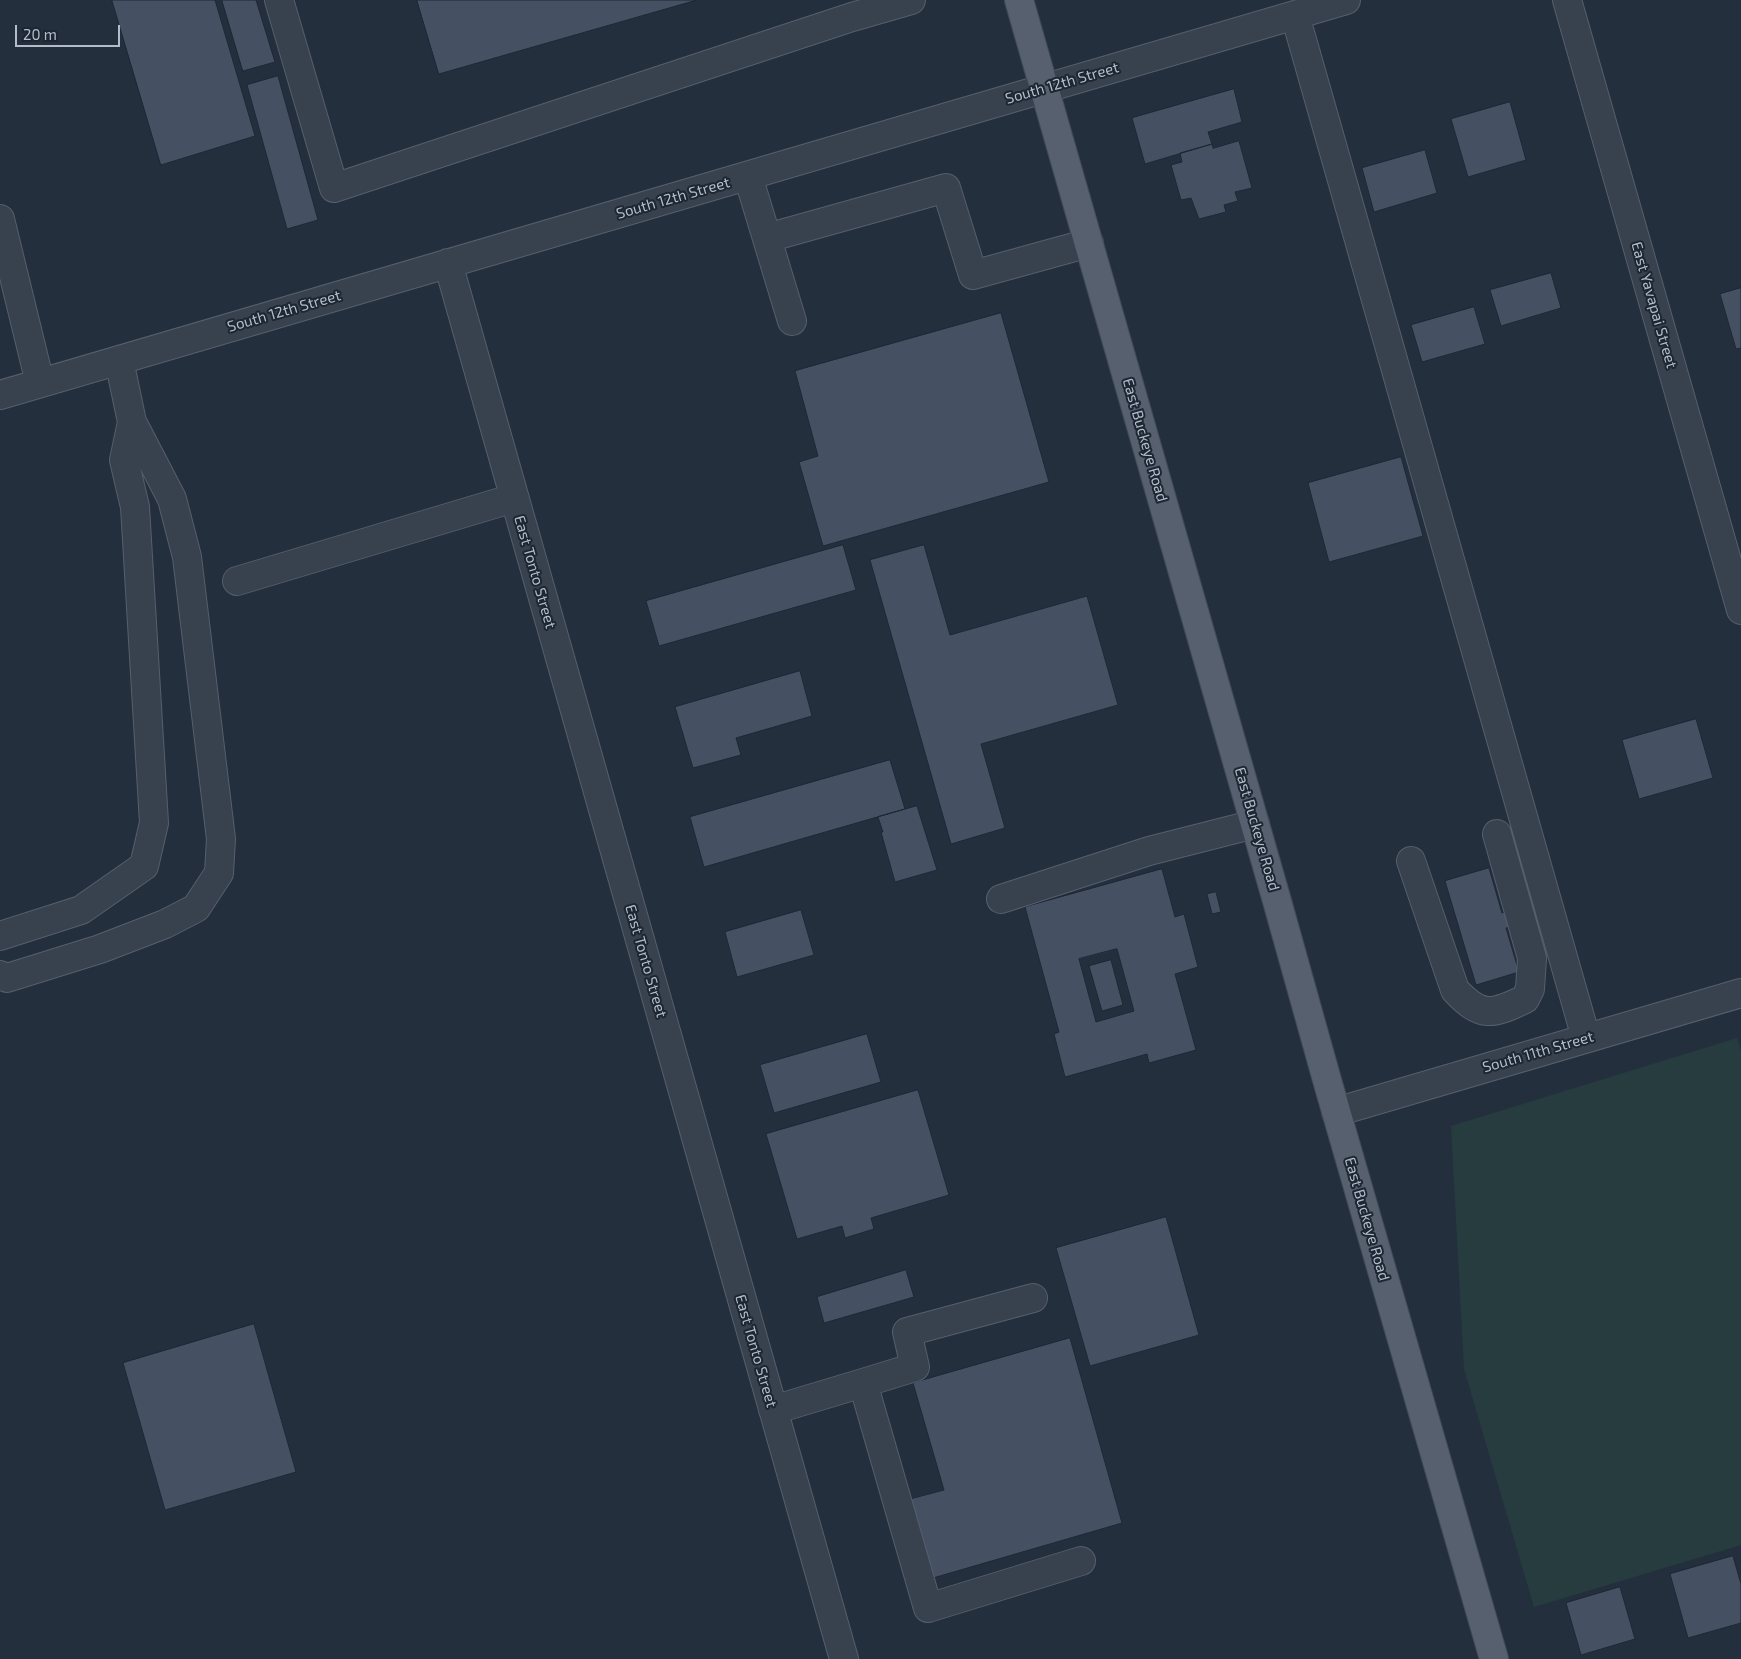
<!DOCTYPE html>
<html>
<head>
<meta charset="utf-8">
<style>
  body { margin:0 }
  #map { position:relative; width:1741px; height:1659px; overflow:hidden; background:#242f3e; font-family:"Exo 2",sans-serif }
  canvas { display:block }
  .scale { position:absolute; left:15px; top:25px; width:105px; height:22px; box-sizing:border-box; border:2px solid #b4bcc9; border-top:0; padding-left:6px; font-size:15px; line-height:18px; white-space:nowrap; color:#b4bcc9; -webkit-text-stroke:4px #1d2633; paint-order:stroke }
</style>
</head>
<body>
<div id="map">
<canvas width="1741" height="1659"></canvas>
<div class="scale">20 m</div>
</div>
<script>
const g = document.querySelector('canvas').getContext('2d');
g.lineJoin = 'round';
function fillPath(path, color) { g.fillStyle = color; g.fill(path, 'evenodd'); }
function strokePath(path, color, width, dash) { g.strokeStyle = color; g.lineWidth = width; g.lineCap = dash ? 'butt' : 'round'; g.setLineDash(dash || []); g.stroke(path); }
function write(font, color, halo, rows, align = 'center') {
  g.font = font + ' "Exo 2",sans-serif'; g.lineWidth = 4; g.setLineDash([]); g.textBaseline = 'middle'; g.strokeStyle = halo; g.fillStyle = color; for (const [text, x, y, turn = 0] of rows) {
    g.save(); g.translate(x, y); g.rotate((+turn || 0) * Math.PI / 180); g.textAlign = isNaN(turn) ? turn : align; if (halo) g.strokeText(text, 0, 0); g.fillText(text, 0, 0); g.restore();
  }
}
const green = new Path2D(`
  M 1737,1038 L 1741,1051 L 1741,1545 L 1534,1607 L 1464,1369 L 1451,1126 Z`);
const building = new Path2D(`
  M 112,0 L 215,0 L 255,136 L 161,165 Z
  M 222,0 L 256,0 L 275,62 L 243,71 Z
  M 417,0 L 697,0 L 439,74 Z
  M 278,76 L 318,220 L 287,229 L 247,85 Z
  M 1234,89 L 1242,122 L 1208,132 L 1212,144 L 1145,164 L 1132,118 Z
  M 1510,102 L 1526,160 L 1468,177 L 1451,119 Z
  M 1239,141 L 1252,188 L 1235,192 L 1238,201 L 1224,205 L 1226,212 L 1199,219 L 1191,198 L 1181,200 L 1171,165 L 1182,162 L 1180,153 L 1212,144 L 1213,148 Z
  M 1425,150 L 1437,193 L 1374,212 L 1362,168 Z
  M 1551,273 L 1561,308 L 1501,326 L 1490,290 Z
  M 1741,288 L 1741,348 L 1736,349 L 1720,294 Z
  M 1474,307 L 1485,344 L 1422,362 L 1411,325 Z
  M 1001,313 L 1049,482 L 823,546 L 799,462 L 818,456 L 795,371 Z
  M 1401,457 L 1423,536 L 1329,562 L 1308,483 Z
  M 843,545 L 856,590 L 659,646 L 646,601 Z
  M 924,545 L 950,635 L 1087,596 L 1118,705 L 981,744 L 1005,828 L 951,844 L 870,560 Z
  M 800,671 L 812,716 L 736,738 L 741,755 L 693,768 L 675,707 Z
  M 1696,719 L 1713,778 L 1639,799 L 1622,740 Z
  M 890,760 L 905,809 L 704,867 L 690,817 Z
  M 917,806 L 937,870 L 895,882 L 881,832 L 883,832 L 878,817 Z
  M 1489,868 L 1502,913 L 1510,910 L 1515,926 L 1506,928 L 1519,972 L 1476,985 L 1445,881 Z
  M 1162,869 L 1175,917 L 1184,914 L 1198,967 L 1175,974 L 1196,1050 L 1149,1063 L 1147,1054 L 1065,1077 L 1054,1034 L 1059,1032 L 1025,907 ZM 1117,949 L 1134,1011 L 1096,1022 L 1079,959 Z
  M 1216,892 L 1221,912 L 1212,914 L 1207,894 Z
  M 801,910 L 814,955 L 737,977 L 725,932 Z
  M 1111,960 L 1123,1005 L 1102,1011 L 1089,966 Z
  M 867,1034 L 881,1082 L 774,1113 L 760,1065 Z
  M 918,1090 L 949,1195 L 871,1218 L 874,1229 L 845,1238 L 842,1226 L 797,1239 L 766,1134 Z
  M 1166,1217 L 1199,1335 L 1090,1366 L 1056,1248 Z
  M 906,1270 L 914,1297 L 824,1323 L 817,1297 Z
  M 254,1324 L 296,1472 L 165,1510 L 123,1363 Z
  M 1070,1338 L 1122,1523 L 933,1578 L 910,1499 L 944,1490 L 913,1383 Z
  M 1733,1556 L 1741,1584 L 1741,1623 L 1688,1638 L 1670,1574 Z
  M 1620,1587 L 1635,1639 L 1581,1655 L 1566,1603 Z`);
const minor = new Path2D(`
  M 279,0 L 334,188 L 852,17 L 911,0
  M 1567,0 L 1741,610
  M 1295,15 L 1586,1038
  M 748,176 L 792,321
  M 0,219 L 40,383
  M 767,238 L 946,188 L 973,275 L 1089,243
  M 448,263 L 844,1659
  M 0,395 L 1346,0
  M 237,581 L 514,498
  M 1411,861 L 1455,990 C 1481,1018 1492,1015 1525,999 L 1530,989 L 1532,958 L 1497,834
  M 1001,899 L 1149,851 L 1255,824
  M 0,936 L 81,910 L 144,866 L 154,823 L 135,507 L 124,460 L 132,422
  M 0,975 L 7,978 L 100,949 L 165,924 L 196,908 L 219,873 L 221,839 L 187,557 L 172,499 L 132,422 L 119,360
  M 1336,1112 L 1741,993
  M 863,1383 L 915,1367 L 907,1332 L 1033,1298
  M 773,1410 L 863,1383 L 928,1608 L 1081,1561`);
const major = new Path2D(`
  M 1019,0 L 1277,901 L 1327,1080 L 1494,1659`);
const streetNames = [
  ["South 12th Street",1062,83,-16],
  ["South 12th Street",673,198,-16],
  ["East Yavapai Street",1654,305,74],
  ["South 12th Street",284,311,-16],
  ["East Buckeye Road",1145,440,74],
  ["East Tonto Street",535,572,74],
  ["East Buckeye Road",1257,829,74],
  ["East Tonto Street",646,961,74],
  ["South 11th Street",1538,1052,-16],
  ["East Buckeye Road",1367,1219,74],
  ["East Tonto Street",756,1351,74]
];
fillPath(green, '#263c3f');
fillPath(building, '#455162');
strokePath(building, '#1f2835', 1);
strokePath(minor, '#565f6c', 30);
strokePath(major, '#414a57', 30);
strokePath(minor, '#38414e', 28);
strokePath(major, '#56606e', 28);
write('15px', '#b4bcc9', '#1d2633', streetNames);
</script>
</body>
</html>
